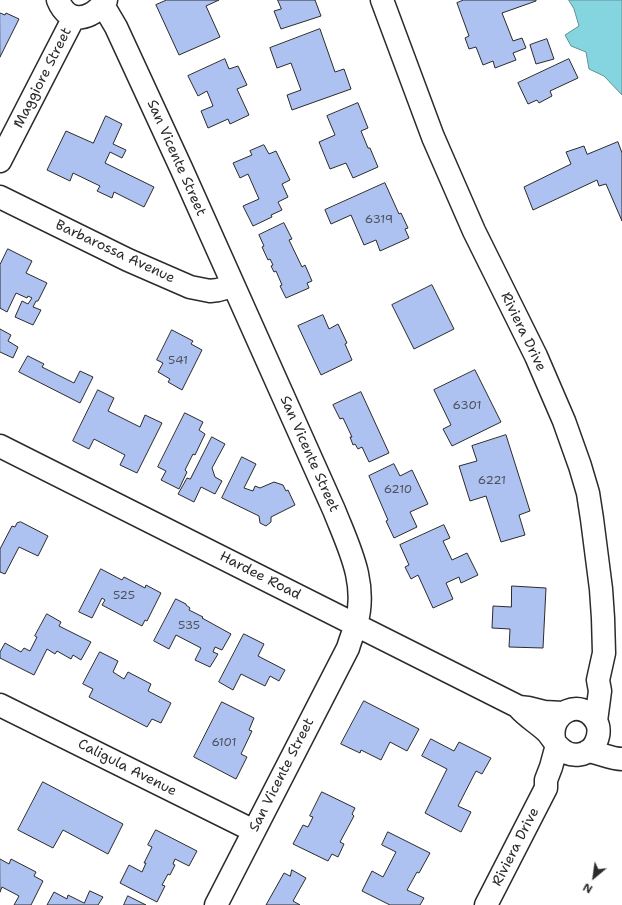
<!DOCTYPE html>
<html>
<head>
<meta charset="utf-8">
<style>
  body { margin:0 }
  #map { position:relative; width:622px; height:905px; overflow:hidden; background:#fff; font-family:"Shantell Sans",sans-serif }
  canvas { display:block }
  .north { position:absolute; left:574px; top:857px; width:40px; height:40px; -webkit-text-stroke:3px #fff; paint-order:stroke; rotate:209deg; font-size:11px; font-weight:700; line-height:16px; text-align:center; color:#2b2b2b }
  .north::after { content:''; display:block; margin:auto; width:14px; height:18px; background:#2b2b2b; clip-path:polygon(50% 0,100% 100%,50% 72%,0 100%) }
</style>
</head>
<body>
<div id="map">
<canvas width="622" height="905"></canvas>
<div class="north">N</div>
</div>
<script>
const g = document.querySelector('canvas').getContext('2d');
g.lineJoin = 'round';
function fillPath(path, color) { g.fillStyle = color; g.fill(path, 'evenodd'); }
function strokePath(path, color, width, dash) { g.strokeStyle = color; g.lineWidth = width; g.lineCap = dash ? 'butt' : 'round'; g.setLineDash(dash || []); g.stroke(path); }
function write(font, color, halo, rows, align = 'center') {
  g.font = font + ' "Shantell Sans",sans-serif'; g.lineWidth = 4; g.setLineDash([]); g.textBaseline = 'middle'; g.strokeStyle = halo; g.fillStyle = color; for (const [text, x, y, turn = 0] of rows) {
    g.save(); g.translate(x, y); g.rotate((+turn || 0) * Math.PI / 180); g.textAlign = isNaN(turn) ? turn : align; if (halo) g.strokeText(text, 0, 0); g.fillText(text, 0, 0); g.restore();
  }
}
const water = new Path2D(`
  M 569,0 L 622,0 L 622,95 L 604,76 L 589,69 L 586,52 L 571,46 L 565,35 L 579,26 L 574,9 Z`);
const building = new Path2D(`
  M 167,0 L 219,0 L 206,6 L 220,37 L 179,55 L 156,5 Z
  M 278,0 L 315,0 L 321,16 L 281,29 L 274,11 L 281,9 Z
  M 464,0 L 536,0 L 536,1 L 502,13 L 513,41 L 522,38 L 526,48 L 513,53 L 516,60 L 495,68 L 493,61 L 483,65 L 476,47 L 469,49 L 465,38 L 469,36 L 457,3 Z
  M 0,13 L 5,15 L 6,13 L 19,19 L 0,57 Z
  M 320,29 L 335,72 L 344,69 L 351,89 L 292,110 L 287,95 L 301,90 L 291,63 L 277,68 L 270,48 Z
  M 547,39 L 554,59 L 536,64 L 530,45 Z
  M 225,59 L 229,69 L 238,66 L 247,85 L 237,89 L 249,115 L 230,124 L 228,119 L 208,128 L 201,111 L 213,106 L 207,91 L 198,96 L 188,76 Z
  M 569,59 L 578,78 L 550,91 L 552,96 L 539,103 L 537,100 L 528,104 L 518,83 Z
  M 358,103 L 368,128 L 361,131 L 368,148 L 370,148 L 378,167 L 353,178 L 346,163 L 330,169 L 319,142 L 335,135 L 327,116 Z
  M 106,116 L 122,124 L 113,144 L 126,150 L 122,158 L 110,152 L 105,163 L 154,187 L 144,207 L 114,192 L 112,198 L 97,191 L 100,186 L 73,173 L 70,181 L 47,170 L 66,131 L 93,143 Z
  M 618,142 L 622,153 L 622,221 L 606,184 L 599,186 L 597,180 L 533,210 L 524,187 L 571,164 L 566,152 L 584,146 L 587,154 Z
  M 264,145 L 269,154 L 276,151 L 290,180 L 282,184 L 288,197 L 278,202 L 282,210 L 271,215 L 272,217 L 253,226 L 243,206 L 259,199 L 248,174 L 240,178 L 233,163 L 252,155 L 250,151 Z
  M 385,183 L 399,214 L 401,213 L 408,228 L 405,229 L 409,238 L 380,251 L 376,240 L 364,245 L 351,215 L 331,224 L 325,210 Z
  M 284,223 L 292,239 L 289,240 L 302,267 L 305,265 L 312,281 L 307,283 L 309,288 L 286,298 L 280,286 L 282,285 L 276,271 L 274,272 L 271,266 L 273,265 L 270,259 L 268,260 L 262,247 L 264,246 L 259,235 Z
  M 8,249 L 32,261 L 26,273 L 47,283 L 38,301 L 36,301 L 33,307 L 41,310 L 33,325 L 15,317 L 22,301 L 28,304 L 32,298 L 28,296 L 27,298 L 16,293 L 7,312 L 0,308 L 0,265 Z
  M 432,285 L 454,329 L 414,349 L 392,305 Z
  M 323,315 L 329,329 L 338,324 L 347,343 L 345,344 L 352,360 L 321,375 L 298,326 Z
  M 0,329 L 11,335 L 8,341 L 18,347 L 13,358 L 0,352 Z
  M 172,330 L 193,341 L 191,344 L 202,350 L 182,390 L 168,382 L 170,379 L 158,372 L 163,363 L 157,360 Z
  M 28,356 L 44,364 L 42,367 L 74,383 L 80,371 L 93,377 L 80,403 L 19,372 Z
  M 475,370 L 501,422 L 452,446 L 443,429 L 451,425 L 434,390 Z
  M 98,390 L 114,398 L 108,411 L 140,427 L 145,415 L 162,423 L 137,473 L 120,465 L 125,455 L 94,439 L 89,449 L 73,441 Z
  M 361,392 L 389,453 L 369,462 L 362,447 L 358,449 L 355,444 L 353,445 L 350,437 L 352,437 L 343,418 L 340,419 L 333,405 Z
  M 185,413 L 203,422 L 199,430 L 205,434 L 195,455 L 193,454 L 185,470 L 187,472 L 179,489 L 161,480 L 166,471 L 158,467 Z
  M 506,435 L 530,511 L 519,515 L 525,535 L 501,542 L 486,496 L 470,501 L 459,466 L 477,461 L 472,446 Z
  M 212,437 L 225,444 L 212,468 L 215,477 L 222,481 L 215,494 L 201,487 L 194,502 L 178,494 L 187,478 L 190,479 Z
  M 242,457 L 256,464 L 244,488 L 253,491 L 255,486 L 260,488 L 274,482 L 283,485 L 286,491 L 288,490 L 295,505 L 271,517 L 271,522 L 266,526 L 260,523 L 259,516 L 222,498 Z
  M 394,464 L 400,476 L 412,470 L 428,504 L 410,512 L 417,527 L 394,538 L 386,521 L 388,520 L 369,476 Z
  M 21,522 L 48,536 L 38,556 L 19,547 L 5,574 L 0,572 L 0,549 L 12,526 L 15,527 L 17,523 Z
  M 444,525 L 450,538 L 443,541 L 452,560 L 467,553 L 478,575 L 461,583 L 459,577 L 446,583 L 453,599 L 433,608 L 418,575 L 411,579 L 405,567 L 409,565 L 400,545 Z
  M 101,569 L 122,580 L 124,577 L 145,588 L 146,585 L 161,593 L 147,621 L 145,620 L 142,626 L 102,605 L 105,600 L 102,598 L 92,618 L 79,612 Z
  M 512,586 L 546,588 L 543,648 L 509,647 L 510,629 L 492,628 L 493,606 L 511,607 Z
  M 176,599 L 186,604 L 186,605 L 190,608 L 189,610 L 203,617 L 202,618 L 231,634 L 222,650 L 215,647 L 213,652 L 218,654 L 210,667 L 195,660 L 201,648 L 176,635 L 169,649 L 154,641 Z
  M 47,614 L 61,622 L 59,626 L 91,642 L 81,660 L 73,655 L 71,659 L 57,651 L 55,654 L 47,649 L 34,675 L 0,658 L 0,652 L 5,643 L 21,652 L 24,648 L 30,651 L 37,637 L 35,636 Z
  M 244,634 L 264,644 L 258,656 L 285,670 L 279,681 L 270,676 L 265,686 L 241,674 L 233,690 L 219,682 Z
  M 100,652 L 118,661 L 113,672 L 124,679 L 128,672 L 151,684 L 148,691 L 171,703 L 161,723 L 152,719 L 147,727 L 89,697 L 93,689 L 83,684 Z
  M 364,701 L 419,729 L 407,751 L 390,742 L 381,760 L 361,750 L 360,753 L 341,744 Z
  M 222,702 L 254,718 L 249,730 L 252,731 L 241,754 L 247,757 L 236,779 L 194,757 Z
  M 431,739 L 454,751 L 459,742 L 491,758 L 482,774 L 476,771 L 458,806 L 471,812 L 461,832 L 425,813 L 447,769 L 422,756 Z
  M 43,782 L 123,824 L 108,854 L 63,830 L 53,848 L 18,830 Z
  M 322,792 L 355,808 L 352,814 L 354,816 L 340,842 L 344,844 L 338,857 L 332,854 L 328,861 L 293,844 L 303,825 L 308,827 L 313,817 L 310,816 Z
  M 156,830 L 197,851 L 189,866 L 175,859 L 173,864 L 175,865 L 170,875 L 168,874 L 162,885 L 165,886 L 157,902 L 120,883 L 129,865 L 142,872 L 146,863 L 144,863 L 152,847 L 148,845 Z
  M 388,832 L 430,853 L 419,873 L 417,872 L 407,890 L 424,898 L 420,905 L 390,905 L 362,891 L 372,871 L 383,877 L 396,852 L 382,845 Z
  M 0,859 L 9,864 L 11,859 L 36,872 L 34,876 L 43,881 L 31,905 L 14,905 L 19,896 L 2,887 L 0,892 Z
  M 292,870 L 306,878 L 293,901 L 300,905 L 266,905 L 284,873 L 290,876 Z
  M 90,891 L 103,897 L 98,905 L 47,905 L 54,892 L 67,899 L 68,895 L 84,903 Z
  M 128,896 L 146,905 L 124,905 Z`);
const minor = new Path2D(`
  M 58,0 C 69,27 92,19 106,0
  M 382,0 L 433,137 L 474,231 L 536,356 L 564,421 L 580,466 L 588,493 L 592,519 L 601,589 L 603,618 L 604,653 L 598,680 L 600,691 L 596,721
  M 103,5 L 116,27 L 182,170 L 334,510 C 349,548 368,583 356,625 C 353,633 350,641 348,648 L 216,905
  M 0,161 L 74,17
  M 0,197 L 128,260 L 190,287 L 210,291 L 218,290 L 233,286
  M 0,446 L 519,707 L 528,708 L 544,712 L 563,713
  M 0,705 L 254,831
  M 519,708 C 527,717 536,722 545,730 C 551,735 554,743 560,748 C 571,759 590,756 596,742 C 599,735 600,728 596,721 C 581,697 549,712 554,739
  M 588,751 C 600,753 611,759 622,759
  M 486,905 L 546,788 L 546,780 L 551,767 L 557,745`);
const numberNames = [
  ["6319",379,220],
  ["541",178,361],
  ["6301",467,406],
  ["6221",492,481],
  ["6210",398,490],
  ["525",124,596],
  ["535",189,626],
  ["6101",224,743]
];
const streetNames = [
  ["Maggiore Street",43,78,-63],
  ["San Vicente Street",176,158,66],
  ["Barbarossa Avenue",115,252,25],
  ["Riviera Drive",523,332,64],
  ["San Vicente Street",309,454,66],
  ["Hardee Road",260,576,27],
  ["Caligula Avenue",127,768,27],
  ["San Vicente Street",282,775,-63],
  ["Riviera Drive",516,847,-63]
];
fillPath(water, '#85d5e0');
strokePath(water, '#619198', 1);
fillPath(building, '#aec2f1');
strokePath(building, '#2b2b2b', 1);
strokePath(minor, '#2b2b2b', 25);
strokePath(minor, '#fff', 22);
write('12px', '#4c515c', null, numberNames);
write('14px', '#2b2b2b', '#fff', streetNames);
</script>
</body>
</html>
